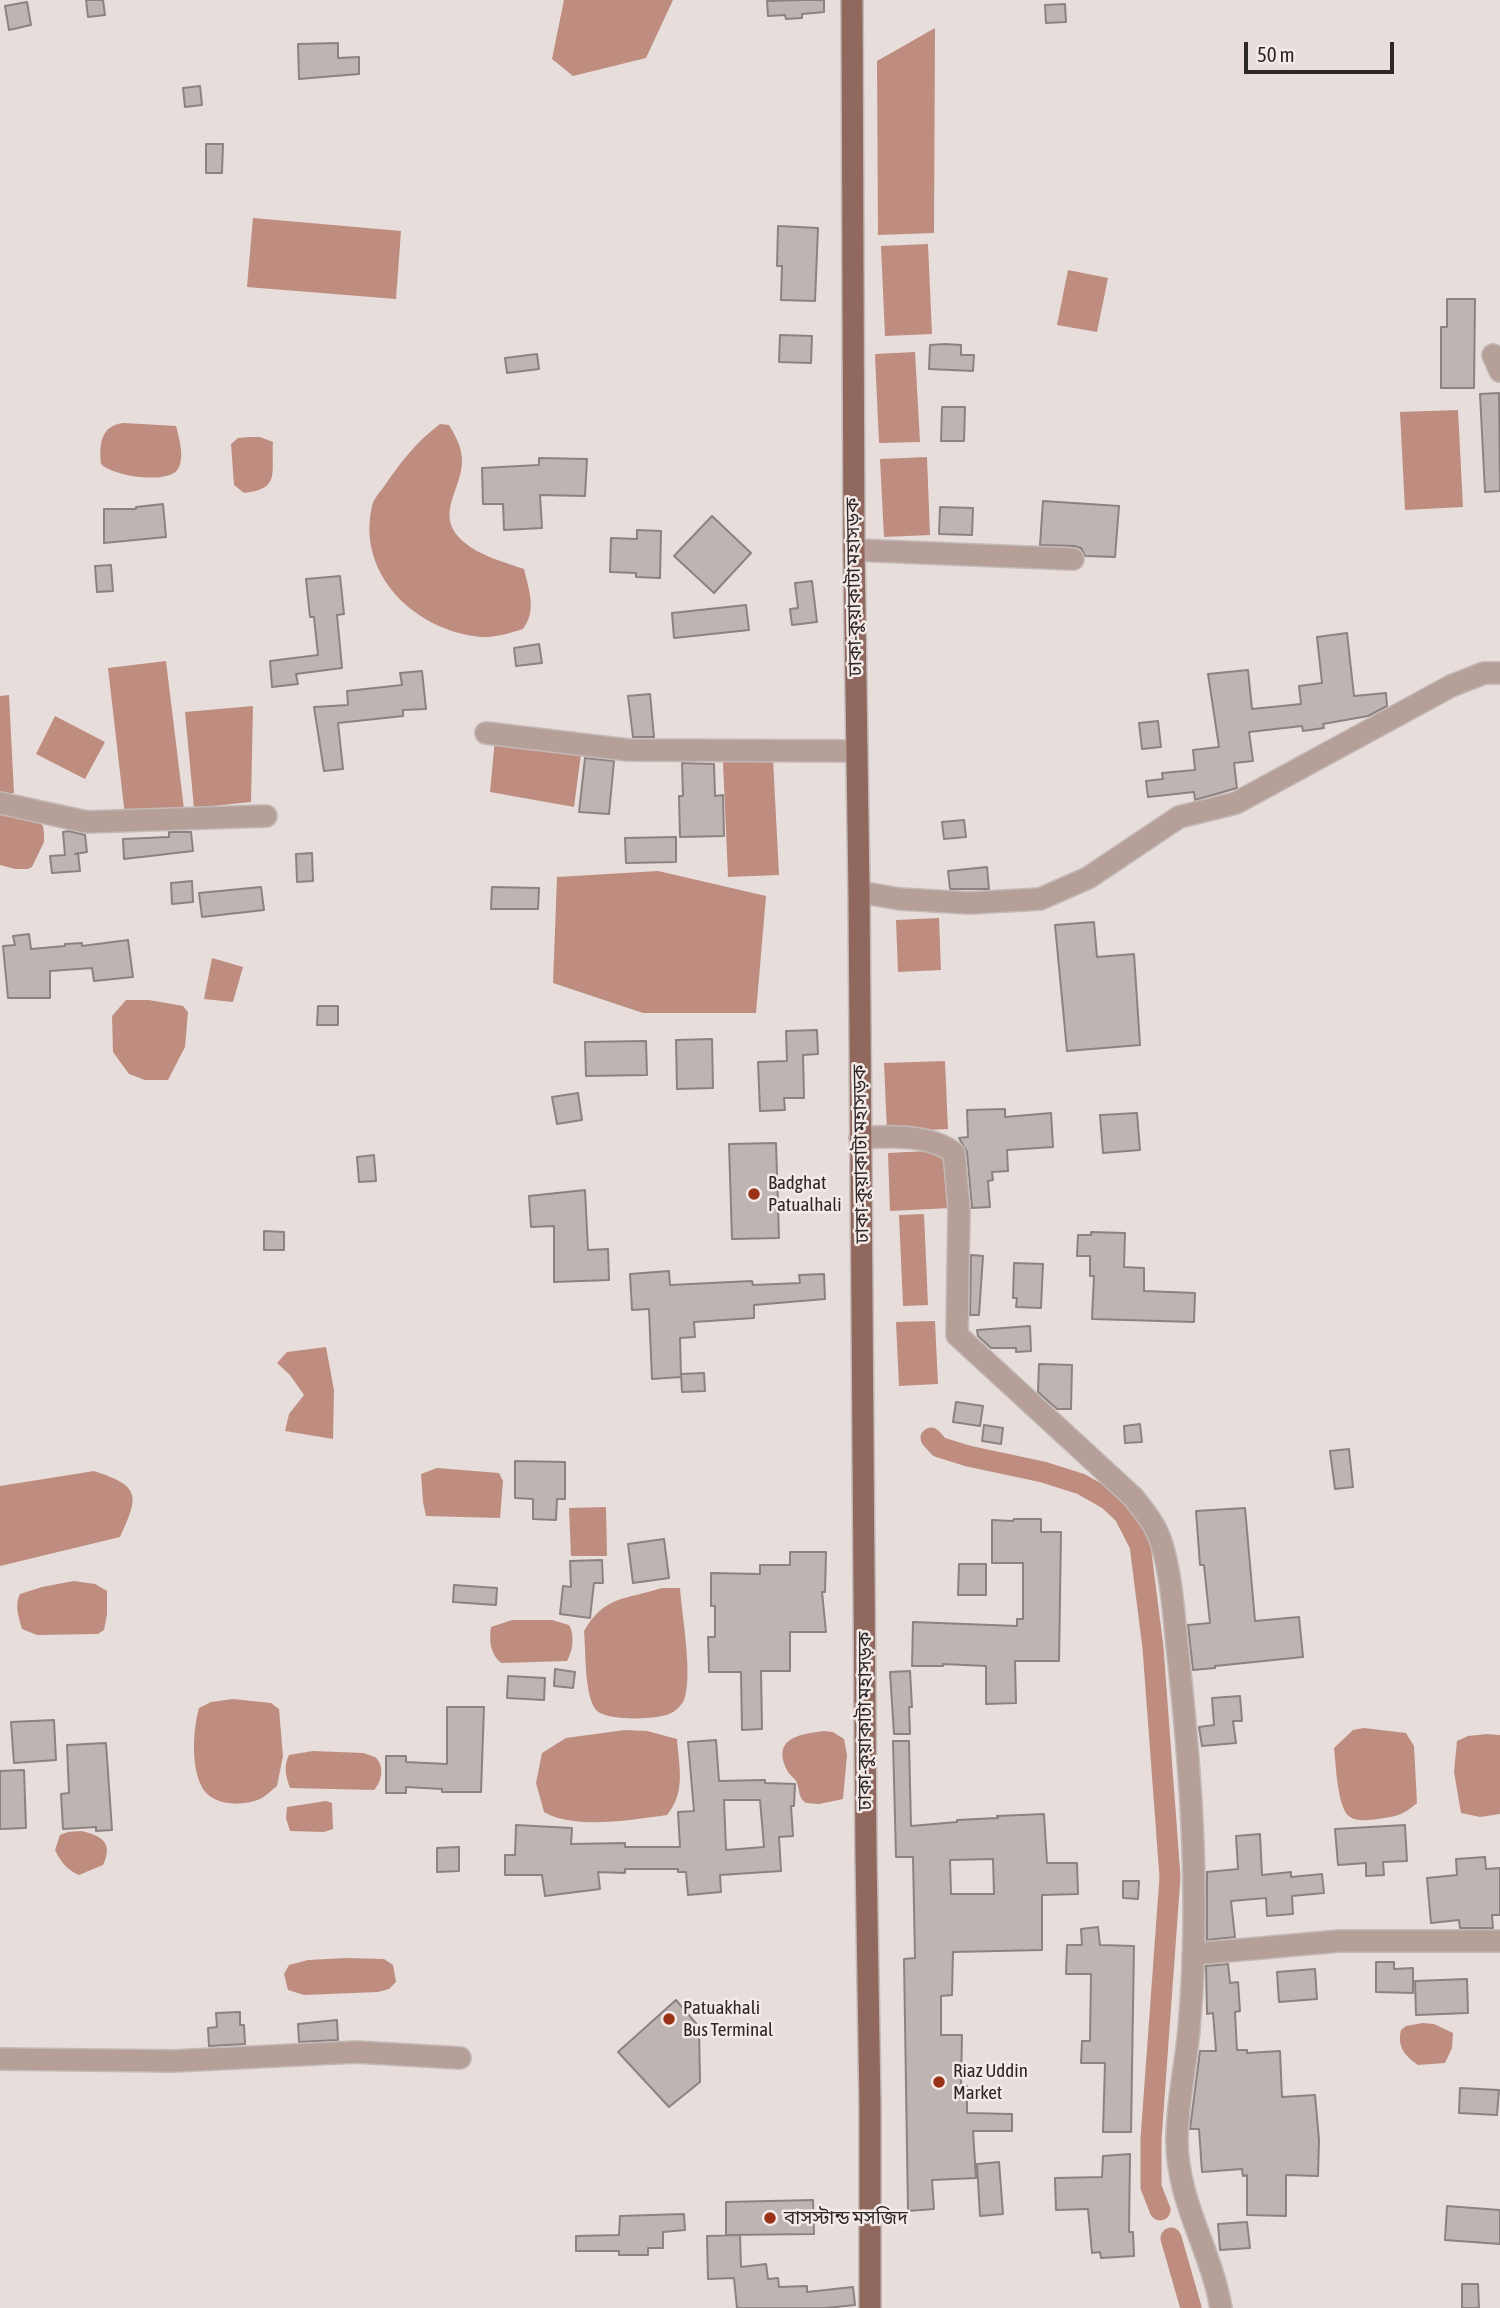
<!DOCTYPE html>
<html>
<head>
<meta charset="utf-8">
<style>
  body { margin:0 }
  #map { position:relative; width:1500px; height:2308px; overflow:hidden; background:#e7ddda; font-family:"Asap Condensed",sans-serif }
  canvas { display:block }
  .scale { position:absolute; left:1244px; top:42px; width:150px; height:32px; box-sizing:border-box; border:4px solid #2c2827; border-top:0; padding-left:9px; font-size:21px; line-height:24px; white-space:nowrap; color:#2c2827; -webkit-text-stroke:5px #f4eae7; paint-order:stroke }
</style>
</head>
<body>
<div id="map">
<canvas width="1500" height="2308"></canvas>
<div class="scale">50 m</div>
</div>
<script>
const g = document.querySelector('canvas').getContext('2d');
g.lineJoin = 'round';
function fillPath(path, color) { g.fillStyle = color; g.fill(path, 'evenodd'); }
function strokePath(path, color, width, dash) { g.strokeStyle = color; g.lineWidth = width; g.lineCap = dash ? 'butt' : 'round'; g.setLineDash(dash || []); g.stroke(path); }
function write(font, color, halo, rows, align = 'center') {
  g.font = font + ' "Asap Condensed","Noto Sans Bengali",sans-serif'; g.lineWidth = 5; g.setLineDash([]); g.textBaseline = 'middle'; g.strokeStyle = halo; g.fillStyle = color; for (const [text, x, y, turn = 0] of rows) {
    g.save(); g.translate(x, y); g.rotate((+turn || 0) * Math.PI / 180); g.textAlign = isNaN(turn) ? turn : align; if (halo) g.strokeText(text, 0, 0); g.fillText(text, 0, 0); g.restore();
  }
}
const water = new Path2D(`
  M 564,0 L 673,0 L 646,58 L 573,76 L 552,59 Z
  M 935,28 L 934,233 L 878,235 L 877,61 Z
  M 253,218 L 401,231 L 396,299 L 247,287 Z
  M 928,244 L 932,334 L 885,336 L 881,246 Z
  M 1068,270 L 1108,278 L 1097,332 L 1057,325 Z
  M 915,352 L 920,442 L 879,443 L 875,354 Z
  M 1458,410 L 1463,507 L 1405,510 L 1400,412 Z
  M 124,423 L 176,426 C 179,438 185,457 178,469 C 168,485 112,476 101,464 C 99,444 101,425 124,423 Z
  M 440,424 L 449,425 C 456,437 462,447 462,461 C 462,490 433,516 464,542 C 480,556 504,562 524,569 C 529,590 537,611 523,629 C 510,633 494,638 481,637 C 416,631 356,575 372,506 C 373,500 379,493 383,488 C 400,463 416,442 440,424 Z
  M 249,437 L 260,437 L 273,442 C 271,473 281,489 244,493 L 234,485 L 231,444 L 238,438 Z
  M 927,457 L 930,535 L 884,537 L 880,459 Z
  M 166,661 L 184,809 L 125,816 L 108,668 Z
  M 9,695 L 14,793 L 0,794 L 0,696 Z
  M 253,706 L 251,802 L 194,808 L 185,712 Z
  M 55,716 L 105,742 L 85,779 L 36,754 Z
  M 495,739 L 581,754 L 574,807 L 490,792 Z
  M 773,759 L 779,875 L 728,877 L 723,762 Z
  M 0,806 L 33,816 L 43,826 L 44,834 L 44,842 L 32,867 L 28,869 L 15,869 L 0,865 Z
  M 658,871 L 766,896 L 756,1013 L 643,1013 L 553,983 L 557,877 Z
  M 939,918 L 941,970 L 898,972 L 896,920 Z
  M 212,958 L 243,967 L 233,1002 L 204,999 Z
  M 126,1000 L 149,1000 L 183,1006 L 188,1012 L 185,1047 L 168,1080 L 145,1080 L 129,1074 L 113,1052 L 112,1016 Z
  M 945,1061 L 948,1129 L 887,1132 L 884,1063 Z
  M 948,1150 L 951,1208 L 890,1211 L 888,1153 Z
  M 924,1214 L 928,1305 L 903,1306 L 899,1215 Z
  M 935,1321 L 938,1384 L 899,1386 L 896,1322 Z
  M 326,1347 L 334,1390 L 333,1439 L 285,1431 L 289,1414 L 304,1395 L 290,1375 L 277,1363 L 287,1352 Z
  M 437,1468 L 499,1473 L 503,1481 L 500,1518 L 426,1516 L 423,1502 L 421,1474 Z
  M 94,1471 C 140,1486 140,1495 120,1537 L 0,1566 L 0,1486 Z
  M 606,1507 L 607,1556 L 571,1556 L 569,1508 Z
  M 74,1581 L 95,1584 L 107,1591 L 107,1614 L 104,1630 L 98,1634 L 37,1635 L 22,1629 C 19,1618 14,1605 20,1594 L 42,1587 Z
  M 662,1588 L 680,1588 C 682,1616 693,1676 684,1700 C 682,1705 675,1712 669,1714 C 655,1720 606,1721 596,1710 C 584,1695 586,1651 584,1631 C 605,1595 625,1600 662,1588 Z
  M 512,1620 L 552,1620 L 569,1625 C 575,1635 573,1651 567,1661 L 501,1663 C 490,1653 489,1641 491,1627 Z
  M 233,1699 L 271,1703 L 279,1709 L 283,1756 L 277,1786 C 272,1790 266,1796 260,1799 C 241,1807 210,1806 201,1785 C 191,1764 193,1730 199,1708 L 211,1702 Z
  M 1364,1728 L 1406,1733 L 1414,1746 L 1417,1803 C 1402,1816 1397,1816 1378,1819 C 1369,1820 1357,1822 1350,1817 C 1337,1809 1336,1764 1334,1748 L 1353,1730 Z
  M 625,1730 L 647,1731 L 677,1739 C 679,1768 686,1792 667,1815 C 630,1820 576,1830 544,1812 L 536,1783 L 542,1753 L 566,1738 Z
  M 824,1731 L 833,1732 L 844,1739 L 847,1755 L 843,1799 L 819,1804 L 806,1803 C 798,1798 800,1791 797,1783 C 795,1778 789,1775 787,1770 C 771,1737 802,1734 824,1731 Z
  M 1487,1734 L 1500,1735 L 1500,1814 L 1480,1817 L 1461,1813 L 1454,1772 L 1457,1741 L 1468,1736 Z
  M 313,1751 L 363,1753 L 375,1757 C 385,1765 382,1782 374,1790 L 290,1788 C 286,1777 283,1766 289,1755 Z
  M 326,1801 L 332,1803 L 333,1829 L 324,1832 L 290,1831 L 286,1818 L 287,1807 Z
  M 81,1831 C 101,1835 114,1843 103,1865 L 79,1875 C 67,1870 60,1861 55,1850 L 60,1835 L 68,1832 Z
  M 347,1958 L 384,1959 L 393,1965 L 396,1982 L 389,1989 L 378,1992 L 304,1995 L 288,1990 L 284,1974 L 289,1965 L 308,1960 Z
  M 1423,2023 L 1434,2024 L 1453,2033 L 1452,2048 L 1445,2063 L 1418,2065 C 1405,2056 1397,2047 1401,2030 L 1406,2026 Z`);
const canal = new Path2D(`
  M 931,1438 L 939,1447 L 968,1456 L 1043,1472 L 1081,1484 L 1109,1500 L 1124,1514 L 1140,1545 L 1153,1648 L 1170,1877 L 1151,2139 L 1151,2187 L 1160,2210
  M 1171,2238 L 1191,2308`);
const building = new Path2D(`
  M 86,0 L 103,0 L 105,15 L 88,17 Z
  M 801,0 L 824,0 L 824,12 L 802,14 L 802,18 L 786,19 L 785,15 L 768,16 L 767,1 Z
  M 27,2 L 31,25 L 9,30 L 5,6 Z
  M 1065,4 L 1066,22 L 1046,23 L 1045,5 Z
  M 338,43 L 338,58 L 359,57 L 359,74 L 299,79 L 298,44 Z
  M 200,86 L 202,105 L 185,107 L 183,88 Z
  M 206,144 L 223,144 L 222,173 L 206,173 Z
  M 778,226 L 818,228 L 815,301 L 781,300 L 782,266 L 777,266 Z
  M 1447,299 L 1475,299 L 1474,388 L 1441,388 L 1441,327 L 1447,327 Z
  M 780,335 L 812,336 L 811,363 L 779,362 Z
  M 945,344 L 961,345 L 961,355 L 974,355 L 973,371 L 929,369 L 930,345 Z
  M 537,354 L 539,369 L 507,373 L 505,358 Z
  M 1499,393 L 1500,491 L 1485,492 L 1480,394 Z
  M 942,407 L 965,407 L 964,441 L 941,441 Z
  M 539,458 L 587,459 L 585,496 L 540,495 L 542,528 L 504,530 L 503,504 L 483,504 L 482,468 L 539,465 Z
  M 1043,501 L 1119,506 L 1115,557 L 1085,556 L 1081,548 L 1074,546 L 1040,545 Z
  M 163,504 L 166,537 L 104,543 L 104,509 L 136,509 L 136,507 Z
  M 940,507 L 973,508 L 972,535 L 939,534 Z
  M 712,516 L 751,553 L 714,593 L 674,556 Z
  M 637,530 L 661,531 L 660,578 L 636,577 L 636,573 L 610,572 L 611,538 L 637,539 Z
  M 111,565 L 113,591 L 97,592 L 95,566 Z
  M 340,576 L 344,614 L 337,615 L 342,668 L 296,674 L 298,684 L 272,687 L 270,661 L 318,655 L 314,617 L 310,617 L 306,579 Z
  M 812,581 L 817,622 L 792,625 L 790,609 L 798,608 L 795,583 Z
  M 746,605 L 749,630 L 674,638 L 672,613 Z
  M 1347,633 L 1354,696 L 1386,693 L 1387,706 L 1368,716 L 1323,724 L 1324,728 L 1303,731 L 1302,726 L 1249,732 L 1253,761 L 1234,763 L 1237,788 L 1195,800 L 1194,792 L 1148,797 L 1146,781 L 1163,779 L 1162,773 L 1195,770 L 1193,750 L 1219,747 L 1208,674 L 1248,670 L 1252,709 L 1301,704 L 1299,686 L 1322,683 L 1317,637 Z
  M 539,644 L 542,663 L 516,666 L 514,648 Z
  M 422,671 L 426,709 L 403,710 L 403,716 L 338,723 L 343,769 L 324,771 L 314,707 L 348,705 L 347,691 L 402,685 L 400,673 Z
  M 650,694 L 654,737 L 633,737 L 628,696 Z
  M 1158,721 L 1161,747 L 1142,749 L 1139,723 Z
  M 585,758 L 614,761 L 609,814 L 579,812 Z
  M 682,763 L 714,764 L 715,796 L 723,795 L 724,836 L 680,837 L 679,796 L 683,796 Z
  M 964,820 L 966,837 L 944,839 L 942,822 Z
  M 69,831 L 85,835 L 87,852 L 75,854 L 78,853 L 80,871 L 52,873 L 50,856 L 65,855 L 63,832 Z
  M 169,832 L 191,832 L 193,851 L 124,859 L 123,839 L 169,837 Z
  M 676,837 L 676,862 L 626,863 L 625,838 Z
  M 312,853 L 313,881 L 297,882 L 296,854 Z
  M 987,867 L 989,889 L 950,889 L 948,871 Z
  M 192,881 L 193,902 L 172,904 L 171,883 Z
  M 261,887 L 264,910 L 202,917 L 199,893 Z
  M 492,887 L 539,888 L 538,909 L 491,909 Z
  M 1094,922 L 1097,957 L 1134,954 L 1140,1045 L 1067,1051 L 1055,925 Z
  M 29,934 L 31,949 L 65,946 L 65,944 L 82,943 L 82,946 L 128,940 L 133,977 L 94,981 L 92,968 L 50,971 L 50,998 L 8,998 L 3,946 L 15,945 L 13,936 Z
  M 318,1006 L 338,1006 L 338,1025 L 317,1025 Z
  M 817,1030 L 818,1054 L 803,1055 L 804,1098 L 784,1098 L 785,1110 L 760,1111 L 758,1062 L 787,1061 L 786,1031 Z
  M 712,1039 L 713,1088 L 677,1089 L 676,1040 Z
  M 646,1041 L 647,1075 L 586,1076 L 585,1042 Z
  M 578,1093 L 582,1120 L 557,1124 L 552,1097 Z
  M 1005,1109 L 1005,1117 L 1051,1113 L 1053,1147 L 1007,1150 L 1008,1171 L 992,1172 L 993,1180 L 988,1181 L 990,1207 L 972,1208 L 967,1152 L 959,1138 L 968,1137 L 967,1110 Z
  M 1137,1113 L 1140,1150 L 1103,1153 L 1100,1115 Z
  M 776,1143 L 779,1238 L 732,1239 L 729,1144 Z
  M 374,1155 L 376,1181 L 359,1182 L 357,1157 Z
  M 585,1190 L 588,1250 L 608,1249 L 609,1280 L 554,1282 L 554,1226 L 531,1227 L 529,1196 Z
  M 264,1231 L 284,1232 L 284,1250 L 264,1250 Z
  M 1091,1232 L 1125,1233 L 1124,1267 L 1144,1268 L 1144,1291 L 1195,1293 L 1194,1322 L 1092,1319 L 1094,1276 L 1090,1276 L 1090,1256 L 1077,1256 L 1078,1235 L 1091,1235 Z
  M 971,1255 L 983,1256 L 979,1315 L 970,1315 Z
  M 1014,1263 L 1043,1264 L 1041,1308 L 1016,1307 L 1017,1298 L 1013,1298 Z
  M 669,1271 L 670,1285 L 752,1281 L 753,1285 L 800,1283 L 799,1275 L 824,1274 L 825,1299 L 754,1305 L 754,1318 L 694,1322 L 695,1337 L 680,1338 L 681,1377 L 652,1379 L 649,1309 L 632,1310 L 630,1274 Z
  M 1030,1326 L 1031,1351 L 1016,1352 L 1016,1348 L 991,1348 L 978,1336 L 977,1330 Z
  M 1039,1364 L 1072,1365 L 1071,1409 L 1057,1409 L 1038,1392 Z
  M 704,1373 L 705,1391 L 682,1392 L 681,1374 Z
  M 956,1402 L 983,1406 L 980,1426 L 953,1422 Z
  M 1140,1424 L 1142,1442 L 1125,1443 L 1124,1426 Z
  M 984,1425 L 1003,1428 L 1001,1444 L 982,1441 Z
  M 1349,1449 L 1353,1487 L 1335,1489 L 1330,1451 Z
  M 515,1461 L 565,1462 L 565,1499 L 557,1499 L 556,1520 L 533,1519 L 533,1499 L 515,1498 Z
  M 1245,1508 L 1255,1621 L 1299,1617 L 1303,1657 L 1215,1666 L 1215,1668 L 1193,1670 L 1188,1625 L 1210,1623 L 1204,1565 L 1200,1565 L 1196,1511 Z
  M 1014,1519 L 1041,1519 L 1041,1532 L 1061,1532 L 1059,1661 L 1015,1661 L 1016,1703 L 986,1704 L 986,1666 L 943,1664 L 943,1666 L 912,1666 L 913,1622 L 1017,1626 L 1017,1619 L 1023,1619 L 1023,1563 L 992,1563 L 992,1520 L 1013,1521 Z
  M 664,1539 L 669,1578 L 633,1583 L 628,1544 Z
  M 790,1552 L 826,1552 L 825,1592 L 822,1592 L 826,1632 L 790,1632 L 790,1671 L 761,1671 L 762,1729 L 742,1730 L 741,1672 L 709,1672 L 708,1637 L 715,1637 L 715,1606 L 711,1606 L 711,1573 L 760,1574 L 760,1565 L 790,1565 Z
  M 602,1560 L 603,1583 L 594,1583 L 590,1618 L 560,1614 L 563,1586 L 571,1587 L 570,1561 Z
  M 959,1564 L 986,1564 L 986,1595 L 958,1595 Z
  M 454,1585 L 497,1588 L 496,1605 L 453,1602 Z
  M 555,1669 L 575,1672 L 573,1688 L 554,1686 Z
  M 910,1671 L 912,1707 L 909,1707 L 910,1734 L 894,1734 L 890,1672 Z
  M 508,1676 L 545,1678 L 544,1700 L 507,1698 Z
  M 1240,1696 L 1242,1721 L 1233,1721 L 1236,1743 L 1202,1746 L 1199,1727 L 1214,1725 L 1212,1698 Z
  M 447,1707 L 484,1707 L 481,1792 L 442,1792 L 442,1789 L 406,1787 L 406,1793 L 386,1793 L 386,1756 L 406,1756 L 406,1762 L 447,1764 Z
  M 54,1720 L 56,1760 L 14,1763 L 11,1722 Z
  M 716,1740 L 719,1781 L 765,1780 L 765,1783 L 795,1784 L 794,1806 L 791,1806 L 793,1836 L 779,1837 L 781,1871 L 720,1875 L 721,1892 L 688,1895 L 686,1872 L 678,1872 L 678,1869 L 625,1869 L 625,1873 L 598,1872 L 600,1889 L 545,1896 L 542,1875 L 505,1875 L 505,1855 L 515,1855 L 516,1825 L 572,1828 L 571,1844 L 625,1843 L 625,1847 L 680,1847 L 678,1812 L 694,1811 L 688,1742 ZM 724,1800 L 760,1800 L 764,1847 L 726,1850 Z
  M 893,1741 L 909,1741 L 911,1826 L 957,1822 L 957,1820 L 998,1818 L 997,1816 L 1044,1814 L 1047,1863 L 1077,1863 L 1078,1894 L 1042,1895 L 1042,1950 L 953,1952 L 952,1995 L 941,1996 L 941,2035 L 962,2035 L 961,2086 L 967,2086 L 967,2113 L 1012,2114 L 1012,2131 L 973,2131 L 976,2178 L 932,2180 L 934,2209 L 908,2211 L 904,1959 L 915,1958 L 913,1857 L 896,1857 ZM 993,1859 L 994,1894 L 951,1894 L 950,1860 Z
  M 106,1743 L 112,1830 L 96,1831 L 96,1827 L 63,1829 L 61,1794 L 69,1793 L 67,1745 Z
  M 24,1770 L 26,1828 L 0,1829 L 0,1771 Z
  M 1405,1825 L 1407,1861 L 1383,1862 L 1384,1875 L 1366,1876 L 1366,1863 L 1338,1865 L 1335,1829 Z
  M 1260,1834 L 1262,1875 L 1291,1872 L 1291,1877 L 1322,1874 L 1324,1893 L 1292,1896 L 1293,1914 L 1267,1916 L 1266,1898 L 1231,1901 L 1235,1937 L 1207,1940 L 1207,1872 L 1238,1869 L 1236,1836 Z
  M 459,1847 L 459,1871 L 437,1872 L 437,1848 Z
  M 1485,1857 L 1486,1869 L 1500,1868 L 1500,1915 L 1492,1915 L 1493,1928 L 1460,1928 L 1459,1920 L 1431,1923 L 1427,1878 L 1457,1875 L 1456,1859 Z
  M 1123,1881 L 1139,1881 L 1138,1899 L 1123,1898 Z
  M 1098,1927 L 1100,1945 L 1134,1946 L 1131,2132 L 1103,2132 L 1105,2063 L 1081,2063 L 1082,2041 L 1090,2041 L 1091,1974 L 1066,1974 L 1067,1945 L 1082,1945 L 1081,1929 Z
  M 1376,1962 L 1394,1962 L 1394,1969 L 1413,1968 L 1413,1993 L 1376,1992 Z
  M 1228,1964 L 1230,1983 L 1238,1982 L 1240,2011 L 1235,2012 L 1237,2050 L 1247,2050 L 1247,2053 L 1280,2051 L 1282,2097 L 1315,2095 L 1319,2140 L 1318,2176 L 1286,2175 L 1286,2216 L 1247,2215 L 1247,2175 L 1243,2176 L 1242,2169 L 1202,2172 L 1199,2129 L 1190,2129 L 1200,2051 L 1216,2051 L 1213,2013 L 1207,2014 L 1206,1966 Z
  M 1315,1969 L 1317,1999 L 1279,2002 L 1277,1972 Z
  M 1467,1979 L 1468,2013 L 1416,2015 L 1415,1981 Z
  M 676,2000 L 699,2027 L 700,2082 L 669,2107 L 618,2052 Z
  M 240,2012 L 240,2025 L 244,2025 L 245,2044 L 209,2046 L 208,2028 L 217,2027 L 216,2013 Z
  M 337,2020 L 338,2040 L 299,2042 L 298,2024 Z
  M 1460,2088 L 1499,2090 L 1497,2115 L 1459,2113 Z
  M 1130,2154 L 1129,2232 L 1133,2232 L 1134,2256 L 1101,2258 L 1100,2252 L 1092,2253 L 1088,2209 L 1056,2210 L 1055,2178 L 1102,2177 L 1103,2156 Z
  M 999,2162 L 1003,2214 L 980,2216 L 977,2164 Z
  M 813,2200 L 814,2234 L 726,2235 L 726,2202 Z
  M 1447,2206 L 1500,2210 L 1500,2244 L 1445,2240 Z
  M 684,2214 L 685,2230 L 663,2232 L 663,2248 L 648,2248 L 648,2255 L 619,2255 L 619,2251 L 576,2251 L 576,2236 L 619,2235 L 620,2216 Z
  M 1247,2222 L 1250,2248 L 1220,2250 L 1218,2224 Z
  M 740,2235 L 741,2267 L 766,2264 L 768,2279 L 778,2278 L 779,2287 L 807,2286 L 807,2292 L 853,2287 L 855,2305 L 826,2308 L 737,2308 L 734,2278 L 708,2279 L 707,2236 Z
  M 1462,2284 L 1478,2284 L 1479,2308 L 1462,2308 Z`);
const street = new Path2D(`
  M 1493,355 L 1500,371
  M 854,550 L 1073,559
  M 486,733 L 628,750 L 856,751
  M 0,803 L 87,822 L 266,816
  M 859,892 L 900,899 L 970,903 L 1040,899 L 1088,878 L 1179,817 L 1236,803 L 1451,686 L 1484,673 L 1500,673
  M 860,1138 C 888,1136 930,1134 954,1153 L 959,1208 L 957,1335 L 1133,1497 C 1144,1511 1156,1525 1161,1542 C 1173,1580 1174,1623 1179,1663 C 1192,1784 1200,1907 1189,2029 C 1186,2065 1177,2103 1177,2140 C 1177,2202 1211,2249 1221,2308
  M 1193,1954 L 1340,1941 L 1500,1941
  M 0,2059 L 174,2061 L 356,2052 L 460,2058`);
const primary = new Path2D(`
  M 852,0 L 854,550 L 859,892 L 866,1854 L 870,2106 L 870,2308`);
const markers = [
  [754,1194,7,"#9a3217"],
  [669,2019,7,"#9a3217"],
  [939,2082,7,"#9a3217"],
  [770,2218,7,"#9a3217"]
];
const streetNames = [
  ["ঢাকা-কুয়াকাটা মহাসড়ক",854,587,-91],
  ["ঢাকা-কুয়াকাটা মহাসড়ক",861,1154,-91],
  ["ঢাকা-কুয়াকাটা মহাসড়ক",865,1721,-90]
];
const poiNames = [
  ["Badghat",768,1183],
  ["Patualhali",768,1205],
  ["Patuakhali",683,2008],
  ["Bus Terminal",683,2030],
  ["Riaz Uddin",953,2071],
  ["Market",953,2093],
  ["বাসস্টান্ড মসজিদ",784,2218]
];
fillPath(water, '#be8d80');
strokePath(canal, '#be8d80', 21);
fillPath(building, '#beb4b2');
strokePath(building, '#8c8280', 2);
strokePath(street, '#c2b9b6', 24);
strokePath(primary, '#c2b9b6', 24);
strokePath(street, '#b69f99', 21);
strokePath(primary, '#90685e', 21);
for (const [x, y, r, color] of markers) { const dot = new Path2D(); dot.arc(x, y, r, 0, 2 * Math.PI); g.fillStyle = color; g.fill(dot); strokePath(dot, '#f4eae7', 2.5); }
write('19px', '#2c2827', '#f4eae7', streetNames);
write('19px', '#2c2827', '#f4eae7', poiNames, 'left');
</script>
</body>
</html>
